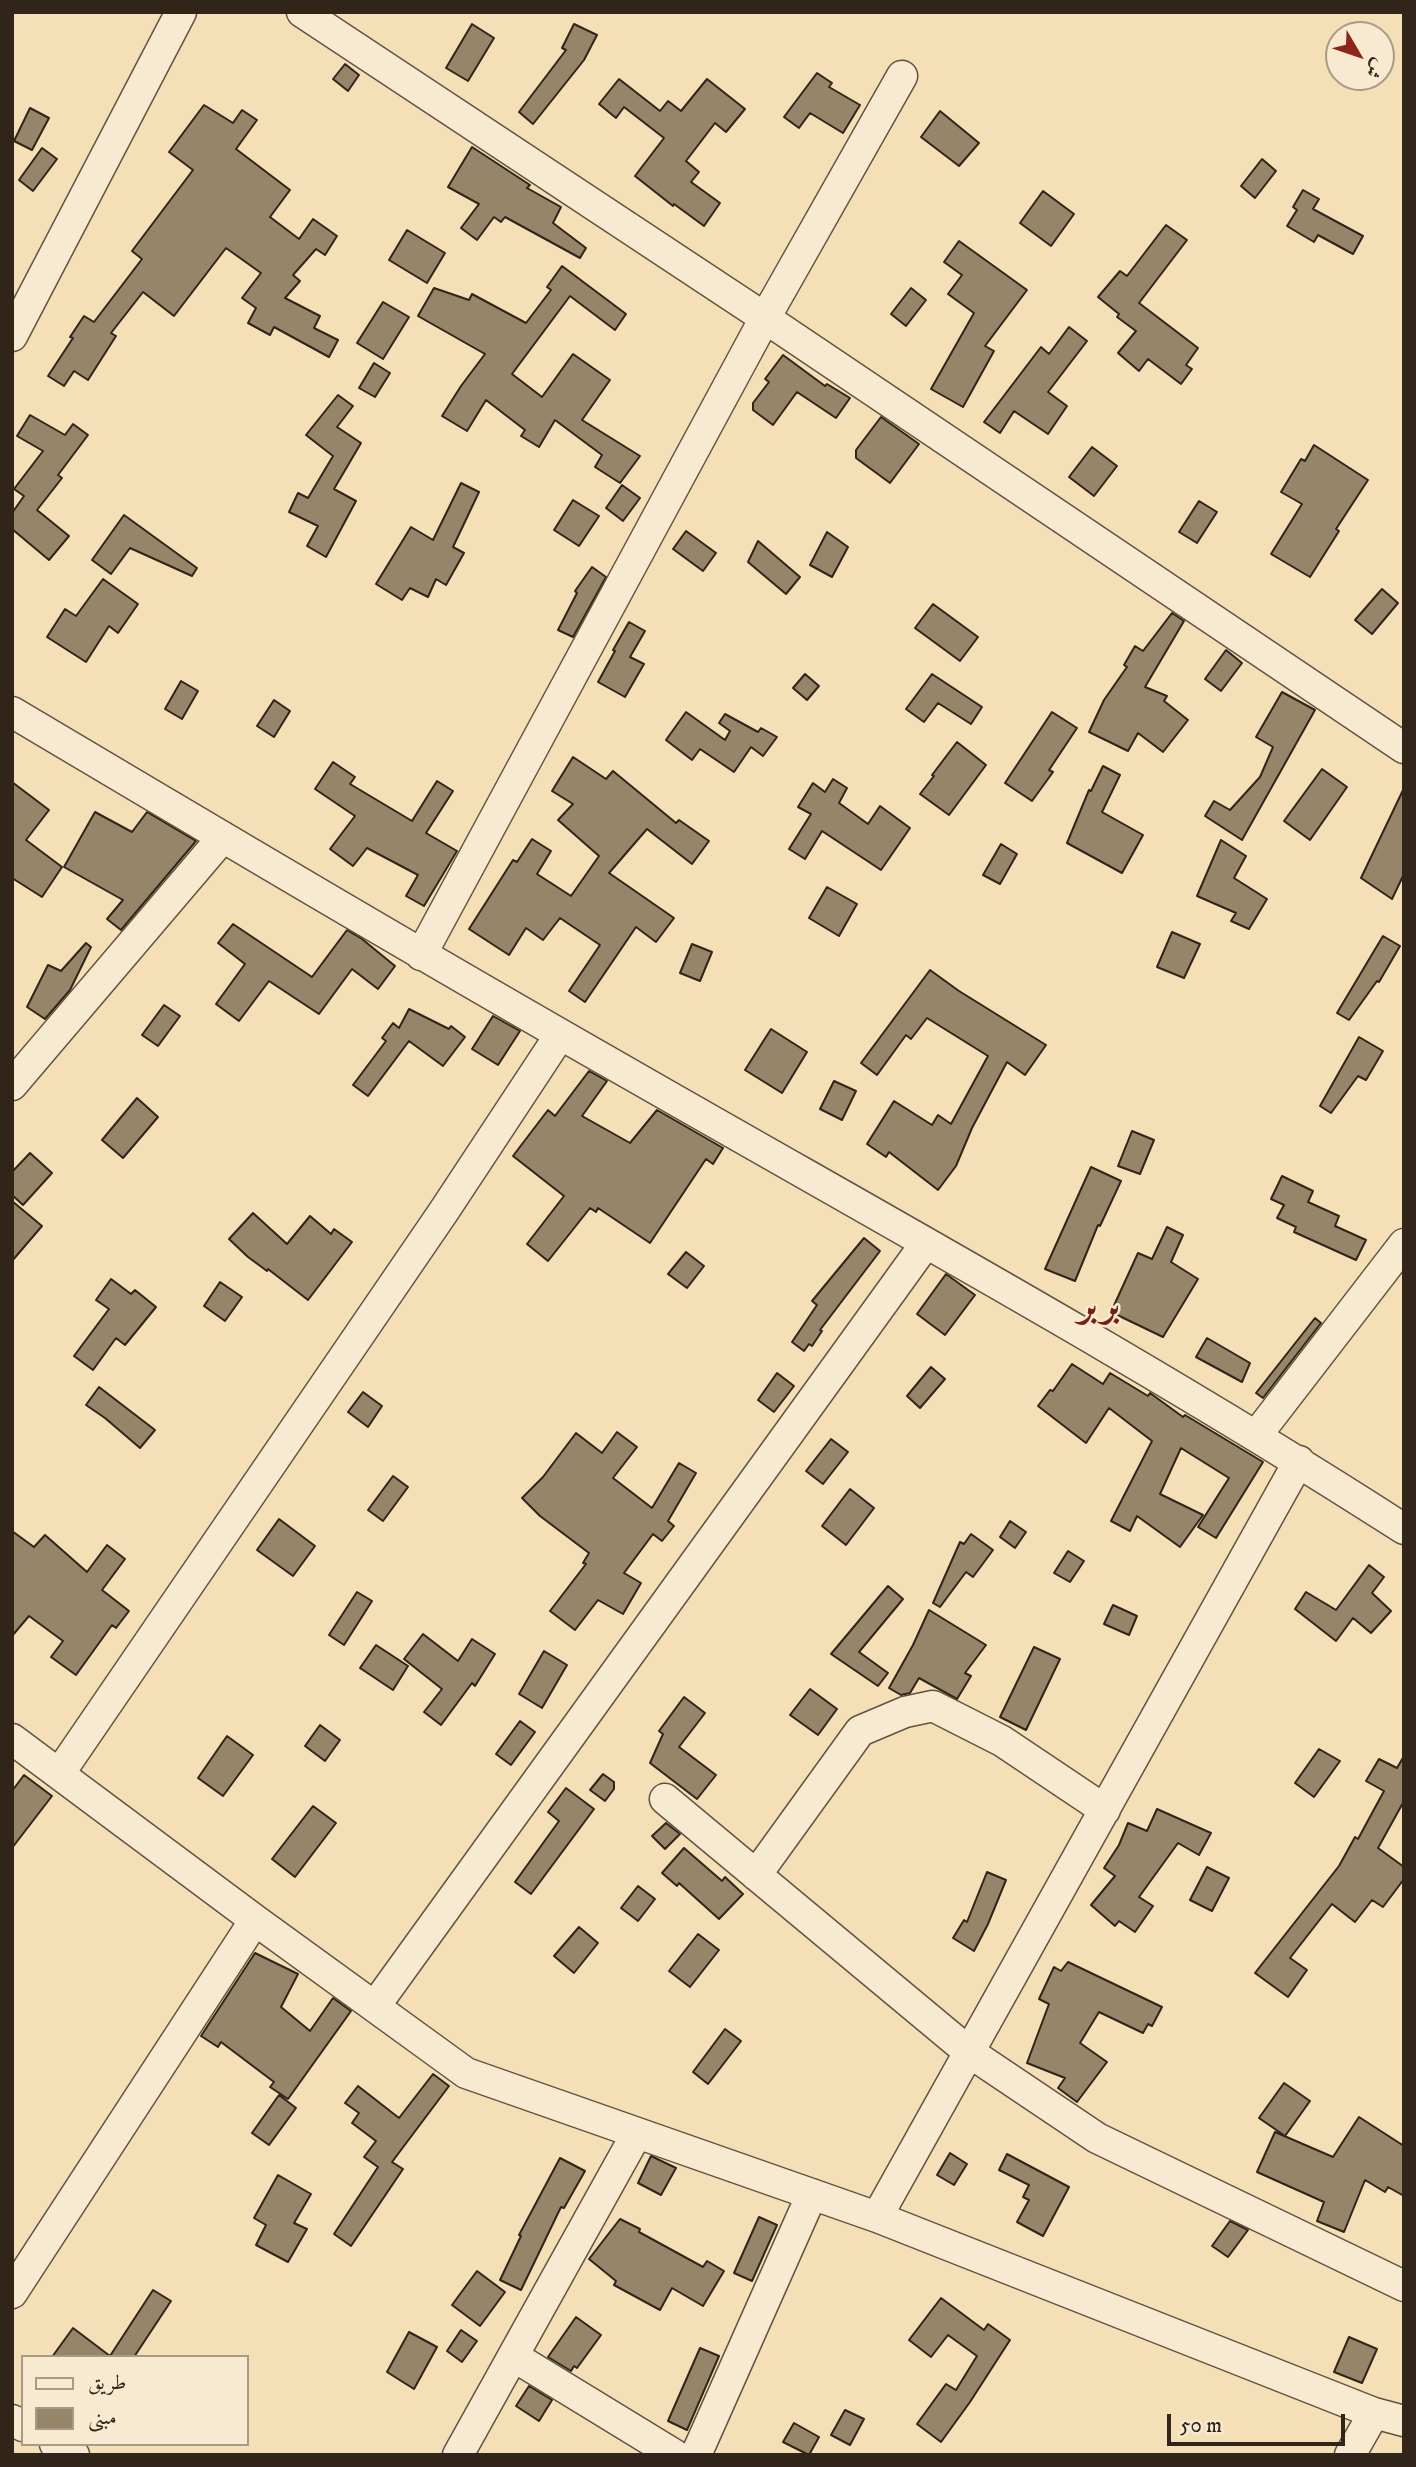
<!DOCTYPE html>
<html>
<head>
<meta charset="utf-8">
<style>
  body { margin:0 }
  #map { position:relative; width:1416px; height:2467px; overflow:hidden; background:#f5dfb6; font-family:"IM FELL DW Pica",Amiri,serif }
  canvas { display:block }
  .frame { position:absolute; inset:0; border:14px solid #312418; pointer-events:none }
  .legend { position:absolute; left:21px; top:2355px; width:228px; height:91px; box-sizing:border-box; background:#f8ead0; border:2px solid #a89b86; margin:0; padding:9px 12px; list-style:none; font-size:21px; color:#312418 }
  .legend li { display:flex; align-items:center; gap:14px; height:35px }
  .legend b { width:35px; border:2px solid #a89b86 }
  .north { position:absolute; left:1325px; top:21px; width:70px; height:70px; box-sizing:border-box; background:#f8ead0; border:2px solid #a89b86; border-radius:50%; rotate:129deg; font-size:19px; font-weight:700; line-height:28px; text-align:center; color:#312418 }
  .north::after { content:''; display:block; margin:auto; width:24px; height:32px; background:#8f2418; clip-path:polygon(50% 0,100% 100%,50% 72%,0 100%) }
  .scale { position:absolute; left:1167px; top:2414px; width:178px; height:32px; box-sizing:border-box; border:4px solid #312418; border-top:0; padding-left:9px; font-size:21px; line-height:24px; white-space:nowrap; color:#312418; -webkit-text-stroke:5px #f8ead0; paint-order:stroke }
</style>
</head>
<body>
<div id="map">
<canvas width="1416" height="2467"></canvas>
<div class="frame"></div>
<ul class="legend">
<li><b style="height:9px;background:#f8ead0"></b>طريق</li>
<li><b style="height:19px;background:#97856a"></b>مبنى</li>
</ul>
<div class="north">ش</div>
<div class="scale">50 m</div>
</div>
<script>
const g = document.querySelector('canvas').getContext('2d');
g.lineJoin = 'round';
function fillPath(path, color) { g.fillStyle = color; g.fill(path, 'evenodd'); }
function strokePath(path, color, width, dash) { g.strokeStyle = color; g.lineWidth = width; g.lineCap = dash ? 'butt' : 'round'; g.setLineDash(dash || []); g.stroke(path); }
function write(font, color, halo, rows, align = 'center') {
  g.font = font + ' "IM FELL DW Pica",Amiri,serif'; g.lineWidth = 5; g.setLineDash([]); g.textBaseline = 'middle'; g.strokeStyle = halo; g.fillStyle = color; for (const [text, x, y, turn = 0] of rows) {
    g.save(); g.translate(x, y); g.rotate((+turn || 0) * Math.PI / 180); g.textAlign = isNaN(turn) ? turn : align; if (halo) g.strokeText(text, 0, 0); g.fillText(text, 0, 0); g.restore();
  }
}
const building = new Path2D(`
  M 472,24 L 494,38 L 468,81 L 446,68 Z
  M 574,24 L 597,35 L 584,60 L 533,124 L 519,112 L 566,50 L 562,48 Z
  M 345,64 L 359,75 L 348,91 L 333,79 Z
  M 817,73 L 832,83 L 829,87 L 860,105 L 843,133 L 810,113 L 799,128 L 784,117 Z
  M 619,79 L 660,111 L 668,101 L 681,111 L 707,79 L 745,109 L 726,132 L 715,123 L 686,161 L 699,172 L 691,182 L 720,203 L 704,226 L 674,204 L 673,206 L 635,176 L 664,138 L 624,107 L 616,118 L 599,104 Z
  M 204,105 L 233,123 L 242,110 L 257,120 L 236,149 L 290,190 L 270,217 L 299,239 L 313,219 L 337,236 L 325,255 L 316,249 L 293,275 L 300,281 L 285,298 L 320,316 L 314,328 L 338,340 L 329,357 L 274,327 L 270,335 L 248,323 L 256,308 L 242,298 L 261,273 L 226,248 L 174,316 L 143,292 L 111,333 L 116,336 L 88,380 L 74,371 L 64,386 L 48,376 L 73,338 L 70,337 L 84,316 L 94,322 L 142,259 L 132,251 L 193,170 L 169,152 Z
  M 30,108 L 49,118 L 32,150 L 14,141 Z
  M 940,111 L 979,143 L 959,166 L 921,137 Z
  M 472,147 L 530,185 L 527,188 L 561,207 L 553,223 L 586,248 L 580,258 L 505,217 L 501,222 L 494,217 L 477,240 L 461,228 L 479,204 L 448,187 Z
  M 42,148 L 57,159 L 33,191 L 19,180 Z
  M 1262,159 L 1276,171 L 1255,198 L 1241,186 Z
  M 1303,190 L 1319,199 L 1313,209 L 1363,236 L 1353,254 L 1318,235 L 1314,242 L 1287,226 L 1297,210 L 1293,207 Z
  M 1043,191 L 1074,214 L 1051,246 L 1020,223 Z
  M 1166,225 L 1187,240 L 1139,303 L 1198,348 L 1186,365 L 1192,369 L 1181,384 L 1148,359 L 1139,371 L 1118,353 L 1136,331 L 1117,317 L 1119,314 L 1098,297 L 1120,271 L 1127,276 Z
  M 407,230 L 445,253 L 427,283 L 389,260 Z
  M 959,241 L 1027,290 L 985,346 L 994,351 L 963,407 L 931,389 L 974,313 L 948,294 L 962,275 L 944,262 Z
  M 562,266 L 626,314 L 615,330 L 570,296 L 512,374 L 542,397 L 573,354 L 610,380 L 582,420 L 640,456 L 620,483 L 595,467 L 602,455 L 555,420 L 539,447 L 521,436 L 525,430 L 486,400 L 467,431 L 442,416 L 461,386 L 485,354 L 418,316 L 434,288 L 469,300 L 472,294 L 526,323 L 551,290 L 547,287 Z
  M 911,288 L 926,300 L 906,326 L 891,314 Z
  M 383,302 L 409,317 L 383,359 L 357,343 Z
  M 1069,327 L 1087,341 L 1048,392 L 1067,406 L 1048,434 L 1014,411 L 1000,433 L 984,422 L 1041,347 L 1049,354 Z
  M 783,355 L 825,386 L 827,384 L 850,398 L 836,418 L 797,392 L 773,425 L 753,410 L 753,403 L 769,382 L 765,379 Z
  M 374,363 L 390,373 L 375,397 L 359,388 Z
  M 338,395 L 353,406 L 337,427 L 361,443 L 334,489 L 356,501 L 326,557 L 307,546 L 318,526 L 289,512 L 298,493 L 308,498 L 333,456 L 306,435 Z
  M 30,415 L 65,435 L 73,424 L 88,435 L 58,475 L 62,478 L 37,510 L 69,536 L 49,560 L 12,529 L 12,513 L 24,496 L 14,489 L 43,451 L 17,436 Z
  M 881,417 L 919,444 L 890,483 L 856,458 L 856,450 Z
  M 1314,445 L 1368,480 L 1336,529 L 1339,531 L 1310,577 L 1271,554 L 1302,504 L 1281,492 L 1301,459 L 1305,461 Z
  M 1092,447 L 1117,466 L 1094,496 L 1069,477 Z
  M 461,483 L 479,492 L 453,547 L 464,553 L 446,585 L 436,579 L 428,597 L 410,588 L 402,600 L 376,584 L 411,527 L 433,540 Z
  M 622,485 L 640,498 L 623,521 L 606,508 Z
  M 573,500 L 599,516 L 579,546 L 554,530 Z
  M 1199,501 L 1217,512 L 1197,543 L 1179,532 Z
  M 124,515 L 197,568 L 192,576 L 130,548 L 111,574 L 92,560 Z
  M 686,531 L 716,553 L 703,571 L 673,549 Z
  M 827,532 L 848,547 L 832,577 L 810,565 Z
  M 758,541 L 800,577 L 786,594 L 748,562 Z
  M 592,567 L 606,577 L 573,637 L 558,630 L 577,593 L 575,591 Z
  M 103,579 L 138,604 L 118,633 L 109,626 L 86,662 L 47,637 L 65,609 L 76,616 Z
  M 1382,589 L 1398,603 L 1372,634 L 1355,620 Z
  M 933,604 L 978,637 L 960,661 L 915,628 Z
  M 1172,613 L 1184,621 L 1145,687 L 1167,696 L 1164,701 L 1188,720 L 1163,752 L 1138,733 L 1128,751 L 1089,732 L 1104,700 L 1127,667 L 1124,665 L 1135,646 L 1143,651 Z
  M 629,622 L 645,631 L 630,657 L 644,664 L 625,697 L 598,682 L 615,651 L 613,650 Z
  M 1226,650 L 1242,663 L 1221,691 L 1205,679 Z
  M 805,674 L 819,686 L 807,700 L 793,688 Z
  M 932,674 L 982,707 L 971,724 L 938,703 L 924,722 L 906,709 Z
  M 181,681 L 198,691 L 182,719 L 165,709 Z
  M 1282,692 L 1315,710 L 1242,840 L 1205,816 L 1214,801 L 1230,810 L 1260,777 L 1273,747 L 1256,737 Z
  M 274,700 L 290,711 L 274,737 L 257,726 Z
  M 686,712 L 725,740 L 730,731 L 719,723 L 725,714 L 758,732 L 761,728 L 777,737 L 763,756 L 751,747 L 734,772 L 700,749 L 692,760 L 666,740 Z
  M 1052,712 L 1077,728 L 1049,770 L 1053,772 L 1032,801 L 1005,783 Z
  M 957,742 L 986,765 L 949,815 L 920,794 L 934,776 L 932,775 Z
  M 573,757 L 606,779 L 613,771 L 676,823 L 679,820 L 709,841 L 692,864 L 647,829 L 609,873 L 674,918 L 656,942 L 636,927 L 585,1002 L 569,991 L 600,945 L 560,918 L 543,940 L 526,928 L 509,955 L 469,929 L 513,860 L 517,862 L 532,839 L 551,851 L 537,874 L 571,896 L 599,856 L 558,820 L 573,804 L 552,791 Z
  M 333,762 L 355,777 L 350,784 L 412,821 L 437,781 L 453,791 L 426,833 L 457,851 L 424,906 L 406,896 L 418,875 L 367,848 L 353,866 L 330,849 L 355,816 L 315,789 Z
  M 1103,766 L 1120,775 L 1102,812 L 1143,835 L 1122,873 L 1067,843 L 1089,790 L 1091,791 Z
  M 1322,769 L 1347,787 L 1310,840 L 1284,821 Z
  M 833,779 L 847,788 L 839,803 L 868,824 L 880,806 L 910,828 L 881,870 L 822,831 L 805,859 L 789,849 L 811,814 L 798,807 L 813,783 L 825,792 Z
  M 12,782 L 49,810 L 26,840 L 62,867 L 42,897 L 12,878 Z
  M 1404,788 L 1404,874 L 1392,899 L 1361,878 Z
  M 95,812 L 132,832 L 147,812 L 196,841 L 121,930 L 107,919 L 123,900 L 64,867 Z
  M 1221,840 L 1246,856 L 1234,878 L 1267,899 L 1249,929 L 1231,921 L 1236,913 L 1197,896 Z
  M 1001,844 L 1017,854 L 1000,884 L 983,875 Z
  M 827,887 L 857,904 L 839,936 L 809,918 Z
  M 233,924 L 312,977 L 347,930 L 362,939 L 395,966 L 378,989 L 352,969 L 319,1014 L 269,981 L 239,1021 L 216,1004 L 245,964 L 218,943 Z
  M 1172,932 L 1200,944 L 1184,978 L 1157,967 Z
  M 1383,936 L 1400,946 L 1379,982 L 1377,981 L 1349,1020 L 1337,1013 Z
  M 86,943 L 91,947 L 70,990 L 45,1019 L 27,1007 L 48,965 L 61,971 Z
  M 692,944 L 712,952 L 700,981 L 680,973 Z
  M 930,970 L 959,991 L 1046,1045 L 1025,1075 L 1007,1062 L 972,1128 L 956,1166 L 938,1190 L 889,1152 L 886,1157 L 867,1144 L 894,1101 L 932,1125 L 938,1115 L 951,1124 L 988,1056 L 927,1018 L 911,1039 L 906,1035 L 877,1075 L 861,1063 Z
  M 164,1005 L 180,1016 L 158,1046 L 142,1035 Z
  M 409,1009 L 449,1029 L 451,1026 L 465,1037 L 443,1066 L 409,1041 L 368,1096 L 353,1085 L 386,1041 L 382,1038 L 393,1023 L 399,1028 Z
  M 493,1016 L 520,1031 L 498,1065 L 472,1049 Z
  M 771,1029 L 807,1052 L 782,1093 L 745,1070 Z
  M 1359,1037 L 1383,1051 L 1366,1080 L 1358,1076 L 1331,1113 L 1320,1106 Z
  M 589,1071 L 607,1081 L 582,1116 L 630,1143 L 657,1110 L 723,1148 L 713,1164 L 706,1159 L 650,1243 L 598,1208 L 596,1212 L 590,1208 L 548,1261 L 527,1244 L 564,1196 L 513,1156 L 548,1110 L 555,1116 Z
  M 834,1081 L 856,1091 L 842,1120 L 820,1109 Z
  M 137,1098 L 158,1117 L 123,1158 L 102,1140 Z
  M 1132,1131 L 1154,1140 L 1140,1174 L 1118,1166 Z
  M 30,1153 L 52,1173 L 23,1205 L 12,1195 L 12,1172 Z
  M 1091,1167 L 1121,1181 L 1100,1226 L 1098,1225 L 1075,1281 L 1045,1269 Z
  M 1282,1176 L 1313,1191 L 1308,1202 L 1339,1216 L 1335,1226 L 1366,1240 L 1356,1260 L 1294,1232 L 1296,1227 L 1277,1218 L 1284,1205 L 1271,1199 Z
  M 12,1201 L 42,1226 L 12,1261 Z
  M 253,1213 L 287,1244 L 310,1216 L 331,1234 L 334,1229 L 352,1242 L 308,1300 L 268,1269 L 267,1271 L 248,1257 L 229,1239 Z
  M 1167,1227 L 1183,1235 L 1171,1262 L 1198,1279 L 1163,1337 L 1111,1312 L 1138,1253 L 1152,1259 Z
  M 864,1238 L 880,1251 L 820,1330 L 822,1331 L 812,1346 L 809,1344 L 804,1351 L 792,1342 L 817,1305 L 812,1301 Z
  M 686,1252 L 704,1266 L 687,1288 L 668,1274 Z
  M 946,1274 L 975,1295 L 945,1335 L 917,1314 Z
  M 111,1279 L 131,1294 L 135,1290 L 156,1307 L 125,1345 L 116,1338 L 93,1370 L 74,1356 L 109,1309 L 96,1300 Z
  M 220,1282 L 242,1297 L 225,1321 L 204,1306 Z
  M 1315,1318 L 1321,1323 L 1263,1398 L 1256,1393 Z
  M 1207,1338 L 1250,1363 L 1242,1382 L 1196,1357 Z
  M 1072,1364 L 1103,1384 L 1110,1373 L 1148,1396 L 1150,1393 L 1183,1417 L 1185,1415 L 1263,1462 L 1216,1538 L 1198,1527 L 1229,1478 L 1181,1448 L 1160,1494 L 1203,1515 L 1180,1547 L 1137,1516 L 1130,1531 L 1111,1521 L 1152,1441 L 1109,1408 L 1086,1443 L 1038,1406 L 1050,1390 L 1053,1391 Z
  M 931,1367 L 945,1379 L 920,1408 L 907,1396 Z
  M 777,1373 L 794,1386 L 774,1412 L 758,1400 Z
  M 99,1387 L 155,1430 L 140,1448 L 105,1418 L 86,1405 Z
  M 363,1392 L 382,1406 L 368,1427 L 348,1412 Z
  M 617,1432 L 637,1447 L 613,1478 L 652,1508 L 679,1463 L 696,1473 L 668,1521 L 674,1526 L 662,1541 L 653,1534 L 624,1573 L 641,1583 L 623,1614 L 598,1600 L 575,1630 L 550,1611 L 586,1564 L 583,1563 L 589,1553 L 540,1516 L 522,1498 L 543,1477 L 576,1433 L 602,1453 Z
  M 831,1439 L 848,1452 L 823,1484 L 806,1471 Z
  M 393,1476 L 408,1487 L 383,1521 L 368,1510 Z
  M 850,1489 L 874,1508 L 846,1545 L 822,1526 Z
  M 279,1519 L 315,1546 L 293,1576 L 257,1550 Z
  M 1010,1521 L 1026,1532 L 1015,1548 L 1000,1537 Z
  M 12,1531 L 34,1547 L 45,1535 L 87,1572 L 107,1545 L 125,1559 L 102,1590 L 129,1611 L 116,1628 L 112,1625 L 76,1675 L 51,1657 L 63,1641 L 29,1616 L 12,1636 Z
  M 971,1534 L 993,1550 L 973,1577 L 966,1572 L 940,1607 L 933,1603 L 960,1542 L 964,1544 Z
  M 1068,1551 L 1084,1561 L 1070,1582 L 1054,1573 Z
  M 1369,1565 L 1384,1577 L 1372,1593 L 1391,1611 L 1371,1633 L 1353,1618 L 1336,1641 L 1295,1609 L 1306,1592 L 1336,1610 Z
  M 888,1586 L 903,1599 L 859,1652 L 888,1673 L 878,1686 L 831,1654 Z
  M 357,1592 L 372,1601 L 344,1645 L 329,1635 Z
  M 1113,1605 L 1137,1616 L 1129,1635 L 1104,1624 Z
  M 929,1610 L 986,1645 L 965,1673 L 971,1676 L 957,1699 L 919,1678 L 910,1693 L 901,1695 L 889,1688 L 913,1645 Z
  M 423,1634 L 458,1661 L 472,1639 L 495,1654 L 475,1686 L 472,1683 L 441,1725 L 424,1712 L 442,1689 L 404,1659 Z
  M 376,1645 L 408,1666 L 393,1690 L 360,1668 Z
  M 1034,1647 L 1060,1659 L 1026,1730 L 1000,1717 Z
  M 544,1651 L 567,1665 L 542,1708 L 519,1694 Z
  M 810,1689 L 837,1709 L 818,1735 L 790,1715 Z
  M 684,1697 L 705,1713 L 679,1747 L 716,1775 L 697,1799 L 650,1763 L 663,1734 L 659,1731 Z
  M 520,1721 L 535,1732 L 511,1765 L 496,1754 Z
  M 320,1725 L 340,1740 L 325,1761 L 305,1746 Z
  M 227,1736 L 253,1755 L 223,1796 L 198,1778 Z
  M 1319,1749 L 1340,1761 L 1314,1797 L 1295,1783 Z
  M 1404,1756 L 1404,1801 L 1378,1848 L 1404,1867 L 1404,1879 L 1383,1907 L 1372,1900 L 1355,1922 L 1332,1904 L 1290,1958 L 1307,1970 L 1288,1997 L 1255,1973 L 1339,1866 L 1355,1837 L 1358,1839 L 1384,1791 L 1366,1781 L 1379,1759 L 1397,1768 Z
  M 603,1774 L 614,1782 L 614,1789 L 605,1801 L 590,1790 Z
  M 24,1775 L 52,1796 L 12,1848 L 12,1791 Z
  M 566,1788 L 594,1809 L 531,1894 L 515,1882 L 559,1821 L 548,1812 Z
  M 313,1806 L 336,1823 L 295,1877 L 272,1859 Z
  M 1157,1809 L 1211,1833 L 1199,1855 L 1178,1843 L 1139,1897 L 1153,1906 L 1135,1932 L 1119,1921 L 1115,1926 L 1091,1905 L 1115,1876 L 1104,1868 L 1119,1845 L 1128,1823 L 1147,1831 Z
  M 666,1823 L 680,1834 L 665,1849 L 652,1836 Z
  M 684,1848 L 722,1881 L 725,1877 L 743,1894 L 719,1919 L 679,1883 L 677,1886 L 662,1873 Z
  M 1207,1867 L 1229,1878 L 1212,1911 L 1190,1900 Z
  M 987,1872 L 1006,1880 L 988,1924 L 974,1951 L 953,1938 L 964,1920 L 967,1922 Z
  M 638,1886 L 655,1899 L 638,1921 L 621,1908 Z
  M 579,1927 L 598,1943 L 574,1973 L 554,1956 Z
  M 698,1934 L 719,1950 L 690,1987 L 669,1971 Z
  M 255,1953 L 298,1974 L 281,2007 L 310,2031 L 333,1998 L 351,2011 L 288,2099 L 270,2087 L 274,2082 L 221,2042 L 218,2047 L 201,2036 Z
  M 1068,1962 L 1162,2007 L 1152,2026 L 1148,2024 L 1143,2033 L 1099,2012 L 1080,2043 L 1107,2062 L 1077,2102 L 1058,2088 L 1065,2078 L 1027,2063 L 1049,2004 L 1039,1999 L 1054,1967 L 1061,1971 Z
  M 725,2029 L 741,2041 L 708,2084 L 693,2072 Z
  M 433,2074 L 449,2086 L 392,2162 L 403,2169 L 351,2246 L 334,2234 L 378,2167 L 364,2157 L 376,2141 L 352,2123 L 359,2113 L 345,2103 L 358,2086 L 399,2118 Z
  M 1284,2083 L 1310,2101 L 1285,2136 L 1259,2118 Z
  M 279,2095 L 296,2108 L 269,2145 L 252,2133 Z
  M 1359,2117 L 1404,2146 L 1404,2196 L 1388,2187 L 1385,2192 L 1365,2180 L 1344,2232 L 1317,2221 L 1324,2202 L 1257,2172 L 1275,2132 L 1333,2157 Z
  M 950,2153 L 967,2164 L 954,2185 L 937,2175 Z
  M 1007,2154 L 1069,2187 L 1043,2236 L 1017,2222 L 1029,2200 L 1023,2197 L 1029,2185 L 999,2170 Z
  M 651,2156 L 676,2168 L 661,2195 L 638,2183 Z
  M 560,2158 L 585,2171 L 564,2208 L 561,2207 L 521,2290 L 500,2280 L 521,2236 L 519,2235 Z
  M 278,2175 L 311,2194 L 294,2223 L 307,2229 L 288,2262 L 256,2245 L 266,2225 L 254,2218 Z
  M 759,2217 L 777,2225 L 752,2281 L 734,2273 Z
  M 620,2219 L 640,2229 L 639,2232 L 703,2267 L 707,2261 L 724,2271 L 703,2306 L 672,2288 L 660,2310 L 614,2285 L 616,2281 L 589,2259 Z
  M 1230,2221 L 1248,2230 L 1228,2257 L 1212,2246 Z
  M 477,2271 L 505,2292 L 480,2326 L 452,2305 Z
  M 153,2290 L 171,2301 L 134,2357 L 52,2357 L 73,2328 L 110,2356 Z
  M 941,2298 L 984,2330 L 988,2324 L 1010,2340 L 970,2402 L 941,2442 L 917,2424 L 946,2384 L 956,2390 L 977,2356 L 948,2335 L 931,2357 L 909,2340 Z
  M 576,2317 L 601,2335 L 577,2368 L 574,2366 L 571,2371 L 548,2357 Z
  M 461,2330 L 477,2341 L 462,2362 L 447,2351 Z
  M 409,2332 L 437,2347 L 414,2389 L 387,2372 Z
  M 1349,2337 L 1377,2349 L 1362,2383 L 1334,2372 Z
  M 700,2348 L 719,2356 L 687,2430 L 668,2421 Z
  M 529,2386 L 552,2400 L 539,2421 L 516,2406 Z
  M 845,2410 L 864,2419 L 850,2445 L 831,2435 Z
  M 794,2423 L 819,2437 L 809,2455 L 783,2442 Z`);
const minor = new Path2D(`
  M 302,12 L 765,318 L 1404,748
  M 12,336 L 181,12
  M 12,712 C 219,835 426,958 635,1077 C 893,1225 1154,1368 1404,1529
  M 421,955 L 765,318 L 902,76
  M 12,1085 L 223,837
  M 1256,1436 L 1404,1244
  M 12,1739 L 255,1920 L 466,2073 L 877,2217 L 1374,2413 L 1404,2421
  M 59,1774 L 444,1211 L 560,1035
  M 665,1799 L 969,2052 L 1097,2138 L 1404,2286
  M 756,1875 L 860,1731 L 905,1712 L 933,1706 L 1002,1741 L 1105,1810
  M 375,2006 L 926,1243
  M 877,2217 L 1299,1461
  M 12,2293 L 255,1920
  M 513,2356 L 675,2455
  M 12,2420 L 23,2426
  M 55,2444 L 74,2455
  M 458,2455 L 637,2133
  M 696,2455 L 812,2194
  M 1350,2455 L 1374,2413`);
const townNames = [
  ["بربر",1099,1309]
];
fillPath(building, '#97856a');
strokePath(building, '#312418', 2);
strokePath(minor, '#625340', 33);
strokePath(minor, '#f8ead0', 30);
write('bold 40px', '#7a1f14', '#f8ead0', townNames);
</script>
</body>
</html>
